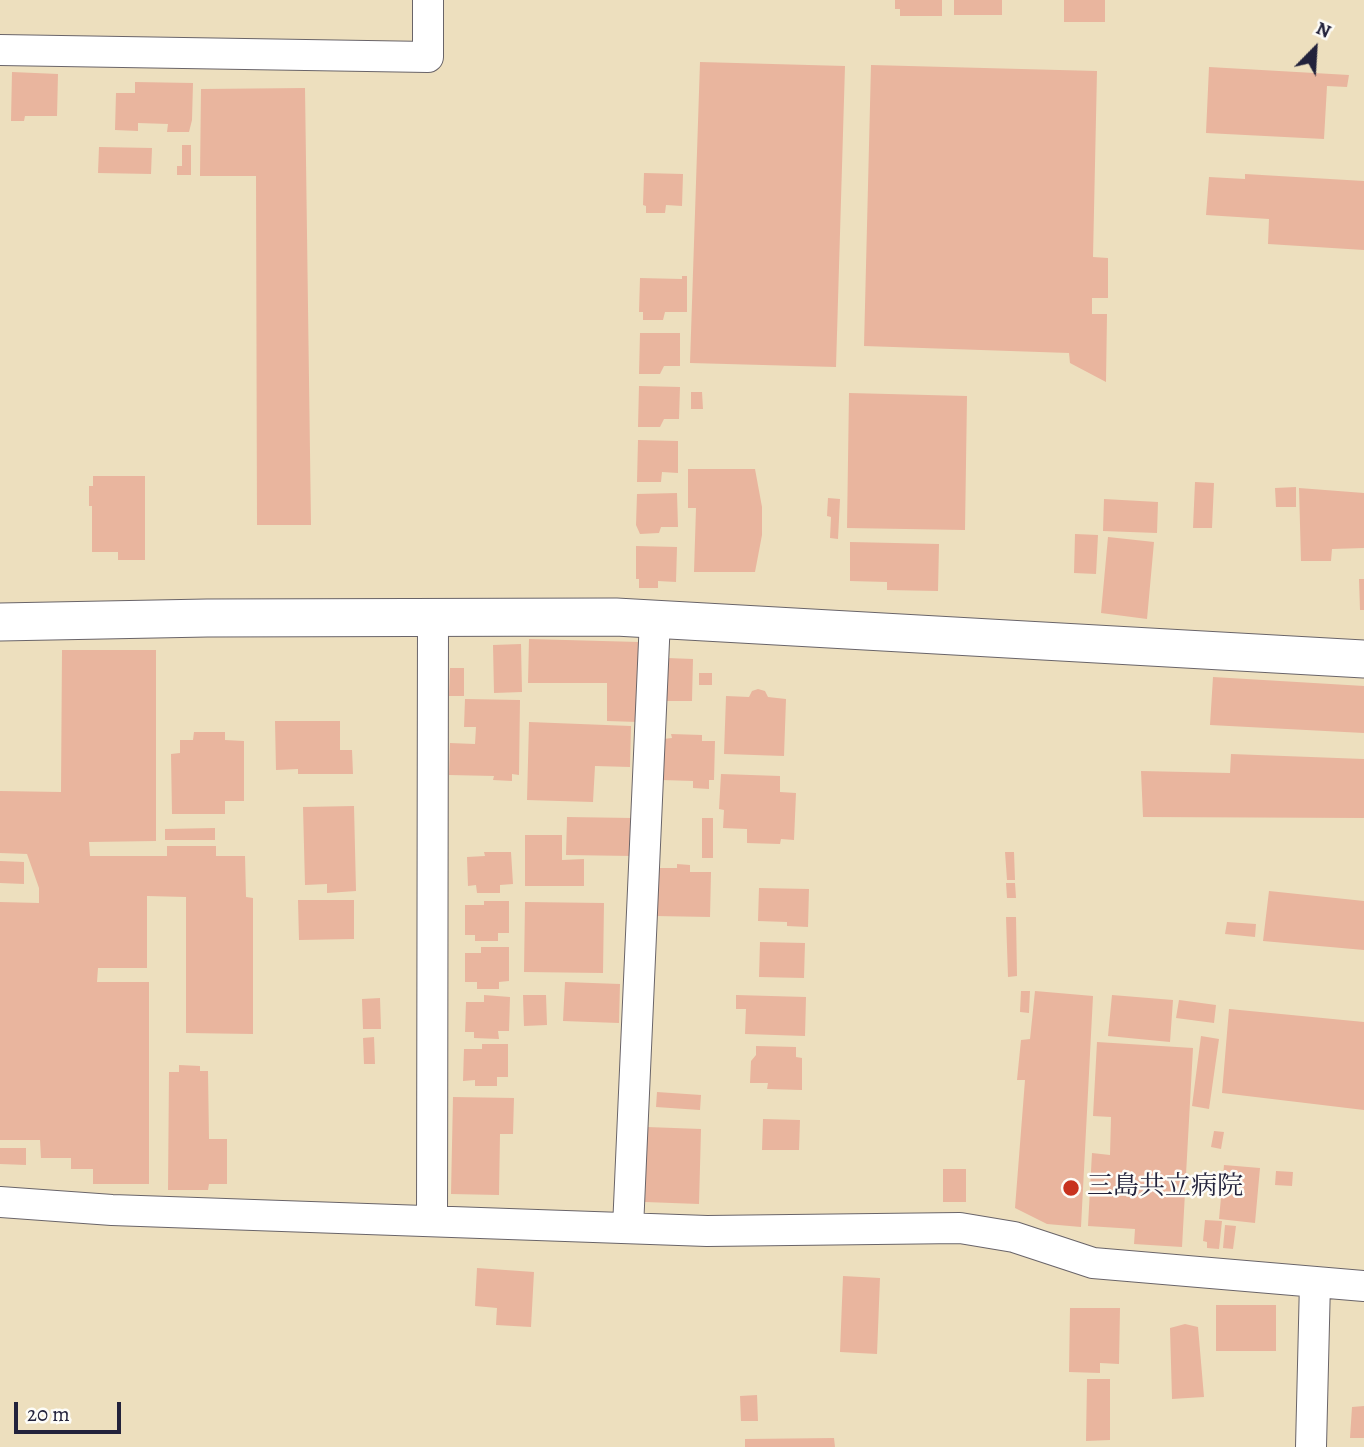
<!DOCTYPE html>
<html>
<head>
<meta charset="utf-8">
<style>
  body { margin:0 }
  #map { position:relative; width:1364px; height:1447px; overflow:hidden; background:#eddfbe; font-family:Alegreya,serif }
  canvas { display:block }
  .north { position:absolute; left:1280px; top:14px; width:70px; height:70px; -webkit-text-stroke:5px #fdfcf7; paint-order:stroke; rotate:24deg; font-size:19px; font-weight:700; line-height:28px; text-align:center; color:#22223b }
  .north::after { content:''; display:block; margin:auto; width:24px; height:32px; background:#22223b; clip-path:polygon(50% 0,100% 100%,50% 72%,0 100%) }
  .scale { position:absolute; left:14px; top:1402px; width:107px; height:32px; box-sizing:border-box; border:4px solid #22223b; border-top:0; padding-left:9px; font-size:21px; line-height:24px; white-space:nowrap; color:#22223b; -webkit-text-stroke:5px #fdfcf7; paint-order:stroke }
</style>
</head>
<body>
<div id="map">
<canvas width="1364" height="1447"></canvas>
<div class="north">N</div>
<div class="scale">20 m</div>
</div>
<script>
const g = document.querySelector('canvas').getContext('2d');
g.lineJoin = 'round';
function fillPath(path, color) { g.fillStyle = color; g.fill(path, 'evenodd'); }
function strokePath(path, color, width, dash) { g.strokeStyle = color; g.lineWidth = width; g.lineCap = dash ? 'butt' : 'round'; g.setLineDash(dash || []); g.stroke(path); }
function write(font, color, halo, rows, align = 'center') {
  g.font = font + ' Alegreya,"Noto Serif JP",serif'; g.lineWidth = 5; g.setLineDash([]); g.textBaseline = 'middle'; g.strokeStyle = halo; g.fillStyle = color; for (const [text, x, y, turn = 0] of rows) {
    g.save(); g.translate(x, y); g.rotate((+turn || 0) * Math.PI / 180); g.textAlign = isNaN(turn) ? turn : align; if (halo) g.strokeText(text, 0, 0); g.fillText(text, 0, 0); g.restore();
  }
}
const building = new Path2D(`
  M 895,0 L 942,0 L 942,16 L 900,16 L 900,9 L 895,9 Z
  M 954,0 L 1002,0 L 1002,15 L 954,15 Z
  M 1064,0 L 1105,0 L 1105,22 L 1064,22 Z
  M 700,62 L 845,66 L 836,367 L 690,363 Z
  M 871,65 L 1097,71 L 1093,257 L 1108,258 L 1108,298 L 1092,298 L 1092,314 L 1107,314 L 1106,382 L 1070,363 L 1069,353 L 864,346 Z
  M 1209,67 L 1349,75 L 1347,87 L 1327,86 L 1324,139 L 1206,133 Z
  M 12,72 L 58,74 L 57,116 L 25,116 L 24,121 L 11,121 Z
  M 135,82 L 193,83 L 192,120 L 189,132 L 167,132 L 168,124 L 138,123 L 138,131 L 115,130 L 116,93 L 135,93 Z
  M 305,88 L 311,525 L 257,525 L 256,176 L 200,176 L 201,89 Z
  M 182,145 L 191,145 L 191,175 L 177,175 L 177,166 L 182,166 Z
  M 99,147 L 152,148 L 151,174 L 98,173 Z
  M 644,173 L 683,174 L 682,206 L 666,205 L 665,213 L 646,213 L 646,206 L 643,205 Z
  M 1245,174 L 1364,181 L 1364,250 L 1268,244 L 1269,219 L 1206,215 L 1209,177 L 1245,179 Z
  M 682,276 L 687,276 L 687,312 L 665,312 L 663,320 L 643,320 L 643,312 L 639,312 L 640,278 L 682,279 Z
  M 640,333 L 680,333 L 680,366 L 664,366 L 660,374 L 639,374 Z
  M 639,386 L 680,387 L 679,419 L 664,419 L 660,427 L 638,427 Z
  M 691,392 L 702,392 L 703,409 L 691,409 Z
  M 849,393 L 967,396 L 965,530 L 847,528 Z
  M 638,440 L 678,441 L 678,473 L 662,472 L 661,482 L 637,482 Z
  M 688,469 L 755,469 L 762,507 L 762,535 L 755,572 L 694,572 L 696,508 L 688,508 Z
  M 93,476 L 145,476 L 145,560 L 118,560 L 118,552 L 92,552 L 92,506 L 89,506 L 89,486 L 93,486 Z
  M 1195,482 L 1214,483 L 1212,528 L 1193,528 Z
  M 1296,487 L 1296,507 L 1276,507 L 1275,488 Z
  M 1299,488 L 1364,493 L 1364,548 L 1332,549 L 1331,561 L 1301,561 Z
  M 677,493 L 678,527 L 661,527 L 659,533 L 640,534 L 636,525 L 637,494 Z
  M 828,498 L 840,499 L 838,539 L 830,538 L 831,517 L 827,516 Z
  M 1104,499 L 1158,502 L 1157,533 L 1103,531 Z
  M 1075,534 L 1098,535 L 1096,574 L 1074,573 Z
  M 1108,537 L 1154,542 L 1147,619 L 1101,613 Z
  M 850,542 L 939,544 L 938,591 L 887,590 L 887,582 L 850,581 Z
  M 636,546 L 677,547 L 676,582 L 658,581 L 658,588 L 639,588 L 639,579 L 636,579 Z
  M 1359,579 L 1364,579 L 1364,610 L 1360,610 Z
  M 529,639 L 639,642 L 638,722 L 607,721 L 607,683 L 528,683 Z
  M 521,644 L 522,692 L 494,693 L 493,645 Z
  M 62,650 L 156,650 L 156,841 L 89,842 L 90,856 L 167,856 L 167,846 L 216,846 L 216,856 L 245,856 L 246,897 L 253,898 L 253,1034 L 186,1033 L 186,897 L 147,896 L 147,968 L 98,968 L 97,982 L 149,982 L 149,1184 L 93,1184 L 93,1169 L 71,1169 L 71,1158 L 41,1158 L 40,1140 L 0,1140 L 0,902 L 39,903 L 39,888 L 27,854 L 0,853 L 0,791 L 61,792 Z
  M 667,658 L 693,659 L 692,701 L 666,701 Z
  M 450,668 L 464,668 L 464,696 L 449,696 Z
  M 699,673 L 712,673 L 712,685 L 699,685 Z
  M 1213,677 L 1364,686 L 1364,733 L 1210,725 Z
  M 758,689 L 765,691 L 768,697 L 786,699 L 784,756 L 724,754 L 726,696 L 749,697 L 752,691 Z
  M 465,699 L 520,700 L 519,775 L 512,774 L 512,781 L 493,780 L 494,776 L 449,775 L 450,743 L 475,744 L 476,727 L 464,727 Z
  M 275,721 L 340,721 L 340,750 L 352,750 L 353,774 L 298,774 L 298,769 L 276,770 Z
  M 529,722 L 631,726 L 630,767 L 595,766 L 593,802 L 527,800 Z
  M 194,732 L 225,732 L 225,740 L 244,741 L 244,801 L 225,801 L 225,814 L 172,814 L 171,754 L 180,753 L 180,740 L 193,740 Z
  M 671,734 L 702,735 L 702,741 L 715,741 L 714,780 L 709,780 L 709,789 L 693,788 L 693,781 L 662,780 L 663,739 L 672,738 Z
  M 1231,754 L 1364,759 L 1364,818 L 1143,817 L 1141,771 L 1230,773 Z
  M 721,774 L 780,776 L 780,792 L 796,793 L 794,840 L 781,839 L 780,844 L 747,843 L 747,829 L 723,828 L 724,810 L 719,809 Z
  M 354,806 L 356,891 L 327,893 L 327,884 L 305,885 L 303,807 Z
  M 567,817 L 632,818 L 632,856 L 566,855 Z
  M 702,818 L 713,818 L 713,858 L 702,858 Z
  M 215,828 L 215,840 L 165,840 L 165,829 Z
  M 525,835 L 562,835 L 562,860 L 584,859 L 584,886 L 525,886 Z
  M 484,852 L 511,852 L 513,884 L 500,885 L 500,893 L 477,893 L 476,885 L 468,886 L 467,857 L 485,856 Z
  M 1005,852 L 1014,852 L 1015,880 L 1007,880 Z
  M 0,861 L 24,862 L 24,884 L 0,883 Z
  M 677,864 L 690,865 L 690,872 L 711,872 L 710,917 L 655,916 L 656,868 L 677,868 Z
  M 1006,883 L 1015,883 L 1016,898 L 1007,898 Z
  M 759,888 L 809,889 L 808,927 L 787,926 L 787,922 L 758,921 Z
  M 1269,891 L 1364,901 L 1364,950 L 1263,941 Z
  M 298,900 L 354,900 L 354,939 L 299,940 Z
  M 484,901 L 509,901 L 509,933 L 498,933 L 498,941 L 475,941 L 475,935 L 465,935 L 465,905 L 484,905 Z
  M 525,902 L 604,903 L 603,973 L 524,972 Z
  M 1006,917 L 1016,917 L 1017,976 L 1008,977 Z
  M 1227,922 L 1256,924 L 1255,937 L 1225,934 Z
  M 760,942 L 805,943 L 804,978 L 759,977 Z
  M 481,947 L 509,947 L 509,981 L 499,982 L 499,989 L 477,989 L 477,982 L 465,982 L 465,953 L 481,953 Z
  M 565,982 L 620,984 L 619,1023 L 563,1021 Z
  M 1021,991 L 1030,991 L 1029,1013 L 1020,1012 Z
  M 1035,991 L 1093,996 L 1081,1227 L 1047,1224 L 1015,1208 L 1025,1080 L 1017,1080 L 1021,1040 L 1030,1039 Z
  M 484,995 L 510,997 L 509,1031 L 498,1031 L 499,1039 L 474,1038 L 474,1032 L 465,1032 L 466,1002 L 484,1002 Z
  M 523,995 L 546,995 L 547,1025 L 524,1026 Z
  M 736,995 L 806,997 L 805,1036 L 745,1034 L 746,1009 L 736,1009 Z
  M 1112,995 L 1173,1000 L 1170,1042 L 1108,1036 Z
  M 380,998 L 381,1029 L 363,1029 L 362,999 Z
  M 1179,1000 L 1216,1005 L 1214,1023 L 1176,1018 Z
  M 1229,1009 L 1364,1022 L 1364,1110 L 1222,1093 Z
  M 1201,1036 L 1219,1039 L 1209,1109 L 1192,1106 Z
  M 374,1037 L 375,1064 L 364,1064 L 363,1038 Z
  M 1097,1042 L 1193,1048 L 1182,1247 L 1134,1244 L 1135,1229 L 1088,1226 L 1092,1153 L 1110,1155 L 1111,1117 L 1093,1116 Z
  M 482,1044 L 508,1044 L 508,1077 L 497,1077 L 497,1086 L 475,1086 L 475,1080 L 463,1081 L 464,1049 L 482,1049 Z
  M 756,1046 L 796,1047 L 796,1057 L 802,1058 L 802,1090 L 767,1089 L 768,1083 L 750,1083 L 751,1061 L 756,1055 Z
  M 179,1065 L 200,1066 L 200,1071 L 208,1071 L 209,1139 L 227,1139 L 227,1184 L 209,1184 L 208,1190 L 168,1190 L 169,1072 L 179,1072 Z
  M 657,1092 L 701,1095 L 700,1110 L 656,1107 Z
  M 453,1097 L 514,1098 L 513,1134 L 500,1134 L 499,1195 L 451,1194 Z
  M 763,1119 L 800,1120 L 799,1150 L 762,1150 Z
  M 647,1127 L 701,1129 L 699,1204 L 645,1202 Z
  M 1214,1131 L 1224,1132 L 1221,1149 L 1211,1147 Z
  M 0,1148 L 26,1148 L 26,1165 L 0,1164 Z
  M 1224,1165 L 1260,1168 L 1255,1223 L 1219,1219 Z
  M 943,1169 L 966,1169 L 966,1202 L 943,1202 Z
  M 1276,1171 L 1293,1172 L 1292,1186 L 1275,1185 Z
  M 1205,1220 L 1222,1221 L 1219,1249 L 1207,1248 L 1207,1242 L 1203,1241 Z
  M 1225,1225 L 1236,1226 L 1233,1249 L 1223,1248 Z
  M 477,1268 L 534,1272 L 531,1327 L 496,1325 L 497,1308 L 475,1306 Z
  M 843,1276 L 880,1278 L 877,1354 L 840,1352 Z
  M 1216,1305 L 1276,1305 L 1276,1351 L 1216,1351 Z
  M 1070,1308 L 1120,1308 L 1119,1364 L 1100,1363 L 1100,1373 L 1069,1372 Z
  M 1185,1324 L 1198,1327 L 1204,1397 L 1172,1399 L 1170,1328 Z
  M 1087,1379 L 1110,1379 L 1110,1440 L 1086,1441 Z
  M 757,1395 L 758,1421 L 741,1421 L 740,1396 Z
  M 1364,1406 L 1364,1438 L 1350,1438 L 1352,1407 Z
  M 834,1438 L 835,1447 L 745,1447 L 745,1439 Z`);
const minor = new Path2D(`
  M 0,50 L 428,57 L 428,0
  M 0,1202 L 112,1210 L 707,1231 L 960,1228 L 1014,1237 L 1093,1263 L 1364,1286
  M 432,1221 L 433,617
  M 628,1228 L 655,619
  M 1311,1447 L 1315,1282`);
const tertiary = new Path2D(`
  M 0,622 L 207,618 L 616,617 L 1364,659`);
const markers = [
  [1071,1188,9,"#c8321e"]
];
const poiNames = [
  ["三島共立病院",1087,1188]
];
fillPath(building, '#e9b59e');
strokePath(minor, '#696469', 32);
strokePath(tertiary, '#696469', 39);
strokePath(minor, '#fff', 30);
strokePath(tertiary, '#fff', 37);
for (const [x, y, r, color] of markers) { const dot = new Path2D(); dot.arc(x, y, r, 0, 2 * Math.PI); g.fillStyle = color; g.fill(dot); strokePath(dot, '#fdfcf7', 2.5); }
write('26px', '#22223b', '#fdfcf7', poiNames, 'left');
</script>
</body>
</html>
